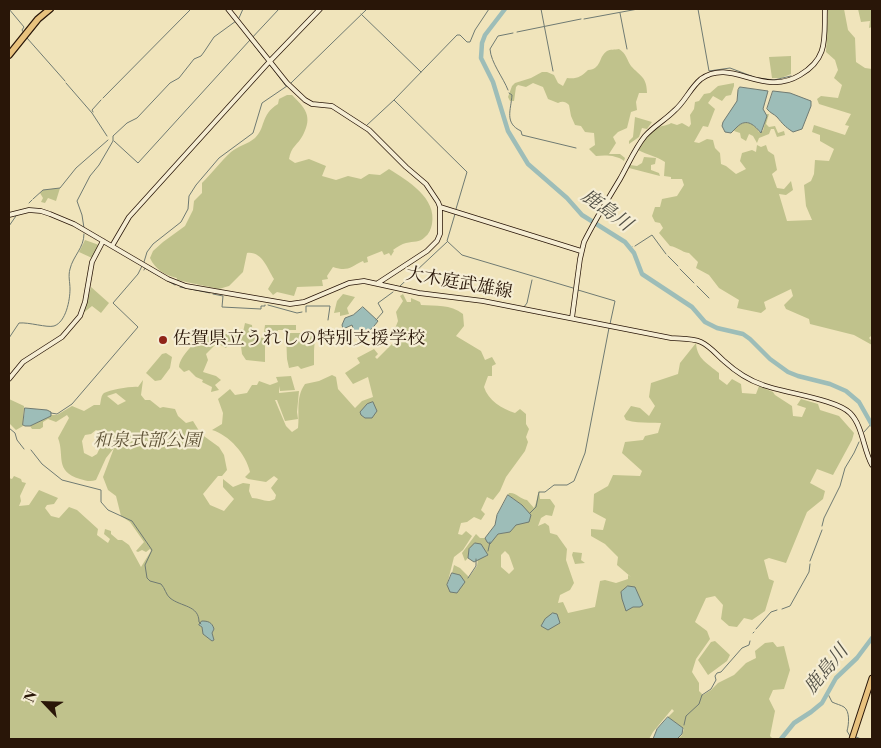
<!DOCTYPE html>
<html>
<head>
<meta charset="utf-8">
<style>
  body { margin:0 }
  #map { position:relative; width:881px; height:748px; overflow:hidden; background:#f0e4bb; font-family:"Libre Bodoni",serif }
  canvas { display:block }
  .frame { position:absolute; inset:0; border:10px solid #291608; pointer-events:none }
  .north { position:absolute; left:20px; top:678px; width:50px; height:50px; -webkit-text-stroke:4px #f5edd3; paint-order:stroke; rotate:294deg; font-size:14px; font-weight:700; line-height:20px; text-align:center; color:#291608 }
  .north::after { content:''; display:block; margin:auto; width:18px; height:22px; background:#291608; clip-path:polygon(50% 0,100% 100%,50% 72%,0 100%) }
</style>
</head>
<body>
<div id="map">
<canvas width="881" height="748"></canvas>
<div class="frame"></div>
<div class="north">N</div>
</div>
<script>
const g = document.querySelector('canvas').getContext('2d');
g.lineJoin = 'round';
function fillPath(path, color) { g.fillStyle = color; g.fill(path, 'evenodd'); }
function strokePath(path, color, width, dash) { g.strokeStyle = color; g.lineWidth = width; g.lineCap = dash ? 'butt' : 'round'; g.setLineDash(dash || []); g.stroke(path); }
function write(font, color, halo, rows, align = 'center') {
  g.font = font + ' "Libre Bodoni","Noto Serif JP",serif'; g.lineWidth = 4.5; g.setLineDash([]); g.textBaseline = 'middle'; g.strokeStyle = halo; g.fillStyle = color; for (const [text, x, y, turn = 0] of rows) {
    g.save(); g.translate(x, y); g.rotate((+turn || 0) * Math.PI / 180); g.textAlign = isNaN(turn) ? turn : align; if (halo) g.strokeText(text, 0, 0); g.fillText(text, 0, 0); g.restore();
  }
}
const green = new Path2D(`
  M 828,9 L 844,9 L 848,30 L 855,38 L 856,62 L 865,68 L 872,69 L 872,335 L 869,338 L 872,341 L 872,345 L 854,335 L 810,324 L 809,319 L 786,309 L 784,305 L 793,296 L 791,289 L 764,302 L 766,309 L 761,313 L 737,308 L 739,300 L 719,288 L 709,275 L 696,268 L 698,262 L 689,253 C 681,252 678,247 670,246 L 659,233 L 663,228 L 660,223 L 655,222 L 652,216 L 655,207 L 660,207 L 662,199 L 677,196 L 684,185 L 682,179 L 671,179 L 671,177 L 664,176 L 665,162 C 656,156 648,155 638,150 C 644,142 649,131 659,127 C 663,125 667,126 671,123 L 677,125 L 682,123 L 689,127 L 691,124 L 690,115 L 694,109 L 695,102 L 699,101 L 704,94 L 710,93 L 718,86 L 734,83 L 734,86 L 731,95 L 726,96 L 722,101 L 713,96 L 708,103 L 715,109 L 708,127 L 703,126 L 694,142 L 699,143 L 707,139 L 713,140 L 715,148 L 720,153 L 721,164 L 726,166 L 736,174 L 746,169 L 740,161 L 742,153 L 752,150 L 756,152 L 757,145 L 761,147 L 766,145 L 768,151 L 774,155 L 777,170 L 772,174 L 777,188 L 784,189 L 791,181 L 793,190 L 786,195 L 779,194 L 787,221 L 812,220 L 806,206 L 804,185 L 811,181 L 814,174 L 815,160 L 829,161 L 834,149 L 820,141 L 820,135 L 812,132 L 814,125 L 845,135 L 849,126 L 845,125 L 851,114 L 819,104 L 817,99 L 821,96 L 838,98 L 842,85 L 834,78 L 838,70 L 835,60 L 826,52 Z
  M 858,9 L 872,9 L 872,27 L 869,28 L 870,21 L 861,22 Z
  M 619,49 C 626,53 627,60 631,66 C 640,76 647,77 647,93 L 639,93 L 636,102 L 637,110 L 631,112 L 627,128 L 618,132 L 613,137 L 616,143 L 609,154 L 620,154 L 625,158 L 624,161 C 617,155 605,155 596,156 L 589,149 L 595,145 L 594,133 L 585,132 L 581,126 L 575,125 L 571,116 L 569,105 C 565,101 562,101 558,103 L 548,99 L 543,87 L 533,83 L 526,87 L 518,85 L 516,87 L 514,101 L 510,101 L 508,97 L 512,86 L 515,83 L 531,78 L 542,72 L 547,72 L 554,75 L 558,83 L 563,86 L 567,78 C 577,79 581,77 588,70 C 602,69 598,57 607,51 C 610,49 615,50 619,49 Z
  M 791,56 L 791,74 L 781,78 L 772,78 L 769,57 Z
  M 287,95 L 292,95 C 305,108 313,116 303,135 C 298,145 291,146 289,159 L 295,163 L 309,159 L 326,166 L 322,176 L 336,180 L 348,176 L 361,179 L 369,174 L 380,175 L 389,169 C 408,181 437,198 432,224 C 431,229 429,234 425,237 C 419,243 414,241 406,243 C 402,244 397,247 393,250 L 394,251 L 391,256 L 389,253 L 384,255 L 382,251 L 367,257 L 368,262 L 364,263 L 363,261 C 350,267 348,272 333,267 L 327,276 L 328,279 L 322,280 L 323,286 L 297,287 L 294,296 L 277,292 L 273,295 L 268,289 L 274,279 C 267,268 262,251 247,253 L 243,272 L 229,286 L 219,289 L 177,280 L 177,278 C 164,275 155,269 150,258 L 153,251 L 163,242 L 185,226 L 193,210 L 194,201 L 202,193 L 202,183 C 212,173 221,161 231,152 C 238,146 248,144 255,138 C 266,128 260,115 278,104 L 279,99 Z
  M 767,114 L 769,114 L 766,124 L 769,127 L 775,126 L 778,133 L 784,131 L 785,135 L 777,137 L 774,129 L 771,129 L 769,134 L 759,138 L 757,143 L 753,136 L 749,134 L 746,141 L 741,138 L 740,133 L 734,131 C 741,119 753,121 759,132 L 763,131 Z
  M 635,117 L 652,122 L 647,129 L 642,128 L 639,137 L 629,144 L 629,141 L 633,137 Z
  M 644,157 L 656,158 L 655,164 L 651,165 L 651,170 L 659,173 L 660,176 L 629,168 L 630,165 L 637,166 L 642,163 Z
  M 60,188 L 56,201 L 48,198 L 45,203 L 41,202 L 43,198 L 40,193 L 43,190 Z
  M 85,240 L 99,245 L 92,258 L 79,252 Z
  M 91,287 L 109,303 L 101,313 L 92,306 L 82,314 L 86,306 Z
  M 343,294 L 355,297 L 347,308 L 349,314 L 340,316 L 340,312 L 334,313 L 337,301 Z
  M 403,294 L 407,302 L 411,302 L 411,298 L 420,302 L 421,305 C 436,306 450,304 463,314 L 464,326 L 456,336 L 481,351 L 485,360 L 492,357 L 496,364 L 492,366 L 492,376 L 488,376 L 484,387 C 488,400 502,409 515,413 L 520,409 L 526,414 L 526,424 L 529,429 L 526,437 L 528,442 L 525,451 L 506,477 L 500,491 L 493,500 L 487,497 L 481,510 L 485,514 L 481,520 L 474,517 L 467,522 L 461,523 L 458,534 L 462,535 L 466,531 L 472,536 L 463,550 L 454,557 L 447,585 L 460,575 L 452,573 L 454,565 L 460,568 L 469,577 L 477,566 L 478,559 L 488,555 L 469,549 L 468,558 L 465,561 L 462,553 L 476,534 L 480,538 L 485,538 L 487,542 L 498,534 L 510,532 L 515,525 L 522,505 L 508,495 L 509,493 C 516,492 520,499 527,500 L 534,508 C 537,502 537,496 539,490 L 540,499 L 550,499 L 555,506 L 552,516 L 546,515 L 541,518 L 538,526 L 545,523 L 549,526 L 550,533 L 557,535 L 567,549 L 566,560 L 574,583 L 570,590 L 560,595 L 558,603 L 563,602 L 568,613 L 595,607 L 600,581 L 605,580 L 616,583 L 628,579 L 628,575 L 631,577 L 617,565 L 618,557 L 605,544 L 591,536 L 591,529 L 603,530 L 606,519 L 593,512 L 594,494 L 608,486 L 613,475 L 640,476 L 642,471 L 622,453 L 625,442 L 643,440 L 645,436 L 658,433 L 661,423 C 649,422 638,424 626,420 L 624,416 L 631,406 L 640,408 L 649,416 L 655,406 L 649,397 L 651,383 L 678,374 L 680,363 L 696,343 C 697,359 707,363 719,373 L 719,379 L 727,385 L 732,379 L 741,384 L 742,393 L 756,394 L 759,386 L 773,392 L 775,395 L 792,406 L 793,416 L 802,417 L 806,408 L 797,405 L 801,399 L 818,404 L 820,410 L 839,416 L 854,433 L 852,440 L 833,475 L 817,469 L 810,483 L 825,491 L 823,499 L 807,512 L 786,563 L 769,558 L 764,560 L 769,579 L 774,581 L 765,611 L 752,620 L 744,618 L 737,627 L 729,626 L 721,619 L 723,605 L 715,596 L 706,598 L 695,622 L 707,631 L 710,639 L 696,659 L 692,672 L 699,683 L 699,691 L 703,695 L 711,690 L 718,683 L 734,675 L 746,663 L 756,658 L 755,651 L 765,643 L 773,642 L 777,647 L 784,646 L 790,670 L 784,689 L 773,690 L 769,699 L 775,711 L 770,736 L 773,739 L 678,739 L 682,735 L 684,729 L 668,717 L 674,711 L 672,709 L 653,732 L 649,739 L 9,739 L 9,478 L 12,479 L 14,476 L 21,479 L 22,482 L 26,483 L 20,496 L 21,501 L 19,506 L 29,505 L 39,490 L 58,498 L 54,504 L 47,505 L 45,508 L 51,516 L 59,518 L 69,507 L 77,510 L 98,529 L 97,535 L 108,543 L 110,539 L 104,534 L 105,529 L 111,531 L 111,534 L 118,540 L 122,540 L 129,545 L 141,567 L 151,551 L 150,549 L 146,552 L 142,550 L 138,552 L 136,551 L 144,542 L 130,522 L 121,516 L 116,496 L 108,490 L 103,477 L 114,448 L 106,458 L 96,480 C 91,482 86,481 80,479 C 54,471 65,456 58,438 L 69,418 L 67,415 L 56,422 L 48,419 L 43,422 L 43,427 L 40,429 L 32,429 L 30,426 L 52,415 L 57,415 L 72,406 L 84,411 L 94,405 L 100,405 C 101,401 101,395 104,393 C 110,390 132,386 138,387 L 143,380 L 141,395 L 145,400 L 150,400 L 160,408 L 163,407 L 175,409 L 178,416 L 186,423 L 193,421 L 201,434 L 219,447 L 224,455 L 227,470 L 222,476 L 218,476 L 203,494 L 210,505 L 224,511 L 234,499 L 223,487 L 223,479 L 233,487 L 243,483 L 250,484 L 249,491 L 252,498 C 262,498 266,504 275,499 L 276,495 L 271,488 L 278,479 L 274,476 L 266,482 L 248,479 L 245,477 L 250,472 C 246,454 229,435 212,430 L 222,424 L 223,413 L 218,399 L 230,389 L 235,395 L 247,393 L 252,385 L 257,385 L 259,381 L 270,385 L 278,382 L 276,377 L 291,376 L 295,390 L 280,391 L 279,386 L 279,393 L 299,391 L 297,412 L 298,419 L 285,421 L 277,400 L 275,400 L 286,426 L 292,432 L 298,428 C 300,413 295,398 305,384 L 319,381 L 332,375 L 336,377 L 338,389 L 355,408 L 362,401 L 373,397 L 368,377 L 353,384 L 345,373 L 360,363 L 357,358 L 374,349 L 378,354 L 375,357 L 377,359 L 394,342 L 392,336 L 398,321 L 396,312 L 403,301 L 400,296 ZM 116,393 L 126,401 L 118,405 L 107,396 ZM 96,430 L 102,433 L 103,441 L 97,454 L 92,457 L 84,453 L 82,441 L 85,435 L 91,434 ZM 505,551 L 509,555 L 514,569 L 509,574 L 501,567 L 501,555 ZM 199,625 L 214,629 L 212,633 L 214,640 L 212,641 L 204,634 L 202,627 Z
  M 245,323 L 252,325 L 253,337 L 265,338 L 265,362 L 246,360 L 242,354 L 241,346 L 229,344 L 226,348 L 217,343 L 206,354 L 208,360 L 203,372 L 216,376 L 221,380 L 215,385 L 219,390 L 211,392 L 212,387 L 202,382 L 203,380 L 196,377 L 189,370 L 184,372 L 179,367 C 180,355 196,342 205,334 L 209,336 L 243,332 Z
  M 265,325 L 296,325 L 296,330 L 278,330 L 277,332 L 264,333 Z
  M 286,333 L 312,333 L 315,336 L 314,351 L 314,365 L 301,369 L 298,366 L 289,368 L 287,359 Z
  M 166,353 L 172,357 L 170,368 L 161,380 L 155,381 L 146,373 L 162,354 Z
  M 9,399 L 24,406 L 23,426 L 16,430 L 9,423 Z
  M 573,552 L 582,553 L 581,560 L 585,563 L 575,564 L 572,555 Z
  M 715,641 L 730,655 L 727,661 L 708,675 L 698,660 L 711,642 Z`);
const water = new Path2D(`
  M 740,87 L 768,91 L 763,109 L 767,116 L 761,133 C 755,126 747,117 737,127 C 735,129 733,131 731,133 L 725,132 L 722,126 L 723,122 L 737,101 L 738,90 Z
  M 773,91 L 790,93 L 811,101 L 811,106 L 802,129 L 793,132 C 784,126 783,124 777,117 C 774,114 770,113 767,109 Z
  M 363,307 L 378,321 C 370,332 363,338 351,329 L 353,328 L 352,325 L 343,329 L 342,325 L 345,318 L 353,315 Z
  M 373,402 L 377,411 L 372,418 L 365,418 L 361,415 L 360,412 L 367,404 Z
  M 25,408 L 47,410 L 51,412 L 51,416 L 30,426 L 25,426 L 23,425 Z
  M 508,495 L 522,505 L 531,515 L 529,522 L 516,525 L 510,532 L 498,534 L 490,544 L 487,542 L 485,538 L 495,525 L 497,515 Z
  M 475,543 L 481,544 L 488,555 L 474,562 L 468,558 L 469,549 Z
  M 452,573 L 460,575 L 465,582 L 457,593 L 450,592 L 447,585 Z
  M 628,586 L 635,587 L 643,605 L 640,607 L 633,607 L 626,611 L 622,599 L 621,592 Z
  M 553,613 L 557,614 L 560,623 L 548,630 L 541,626 L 545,619 Z
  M 202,621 C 208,621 212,622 214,629 L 212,633 L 214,640 L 212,641 L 203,634 L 202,627 L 199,625 Z
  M 668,717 L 683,728 L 682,734 L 677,739 L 653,739 L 657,729 Z`);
const stream = new Path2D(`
  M 9,9 L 24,27 L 22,30 L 24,33
  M 541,9 L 553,71
  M 698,9 L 709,71 L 730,68 L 754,77
  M 620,13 L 627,49
  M 361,14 L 421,72
  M 239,18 L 243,9
  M 584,19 L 638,9
  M 41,21 L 48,15
  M 517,32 L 581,19
  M 30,34 L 39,23
  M 27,38 L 65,81
  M 264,58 L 250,40 L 279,9
  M 270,65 L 286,86
  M 758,78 L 774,80 L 791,76
  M 66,83 L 92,113 L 107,136
  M 291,83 L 367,9
  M 508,90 C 503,77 491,63 490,49 L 498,36 L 513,33
  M 509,93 L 512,95 C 511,110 504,123 521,131 L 522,135 L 576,148
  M 103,98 L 191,9
  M 93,112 L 92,110 L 101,100
  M 367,125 L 394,100
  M 114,141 L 138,163 L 250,40
  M 33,199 L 43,190 L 60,188 L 76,168 L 108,140
  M 29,203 L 32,200
  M 456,209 L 467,172 L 394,100 L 457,35 L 460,35 L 467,42 L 470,42 L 475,30 L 489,9
  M 455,214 L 447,241 L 462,255 L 573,288
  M 9,226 L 16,216
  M 84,228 L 82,215 L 77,201 L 90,176 L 99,165 L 113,141 L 113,136 L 127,123 L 137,118 L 170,83 L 179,78 L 194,59 L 201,56 L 204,52 L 214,37 L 236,21
  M 635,246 L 652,235 L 666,254
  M 631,248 L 632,247
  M 668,256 L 678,266
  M 144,262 L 147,252 L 153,244 L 181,222 L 188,209 L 189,196 L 196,185 L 219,158 L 253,133 L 262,103 L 287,86
  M 680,269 L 694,283
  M 144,270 L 145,268 L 175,285
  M 400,286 L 447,242
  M 697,286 L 709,298
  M 180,287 L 210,293
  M 578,290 L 615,301 L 610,324
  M 213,294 L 223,296 L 222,307 L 261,309 L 261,306 L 265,306 L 265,305
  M 268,305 L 297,313 L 302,312
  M 524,307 L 527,303 L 532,280
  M 306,312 L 306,306 L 330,306 L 328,320
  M 376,320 L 383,312 L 378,303 L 393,292
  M 9,338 L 19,323 C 29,322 47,328 54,326 C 66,322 70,300 70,289 C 70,282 68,276 70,269 C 73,256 84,248 84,234
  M 51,413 L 57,414 L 72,404 L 138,327 L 113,303 L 138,274 L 142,266
  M 9,428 L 15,433 L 17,440 L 24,449
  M 864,432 L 872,423
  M 31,450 L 42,464 L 62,480 L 101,490 L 101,502 L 108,510 L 132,521 L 152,550 L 145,565 L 147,578 L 150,581 L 161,584 C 165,588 166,595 170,598 C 181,607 199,605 199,622 L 201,624
  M 530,513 L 536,507 L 539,492 L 545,492 L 554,485 L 567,485 L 574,481 L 585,453 L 609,328
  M 822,526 L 824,518 L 840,486 L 845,468 L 854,453 L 859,442
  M 488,551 L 490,542
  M 810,561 L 822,530
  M 468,578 L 476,566 L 476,559
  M 782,609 L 790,606 L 809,572 L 810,564
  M 756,629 L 771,612 L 777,610
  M 753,633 L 754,632
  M 828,694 L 832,702 C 836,704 841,705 844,707 C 850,711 849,724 847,731 L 850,736
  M 684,725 L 686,716 L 699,704 L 702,695 L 711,689 L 716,680 L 715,676 L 717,673 L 721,672 L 742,648 L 749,645 L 750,641
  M 856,737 L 861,739`);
const river = new Path2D(`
  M 505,9 L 485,35 L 482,43 L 481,58 L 493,82 L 508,131 L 528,164 L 567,198 L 582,215 L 625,242 L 634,253 L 642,274 L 692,307 L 705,322 L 717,328 L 743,334 L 750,339 L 770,359 L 788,372 L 798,376 L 830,384 L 846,391 L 859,402 L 872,425
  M 781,739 L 794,723 L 811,712 L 822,703 L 836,678 L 857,658 L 872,638`);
const secondary = new Path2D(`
  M 228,9 L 287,83 L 305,100 L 312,104 L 332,106 L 369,130 L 406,167 L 426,184 L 438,202 L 440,207 L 440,234 L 437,241 L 427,251 L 378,283
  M 440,207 L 581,251
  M 9,215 L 29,210 L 41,211 L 50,214 L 74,224 L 168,279 L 186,286 L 290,304 L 304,302 L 349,283 L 364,281 L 419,293 L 483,301 L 671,338 C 680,339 692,338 701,342 C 710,346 717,355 724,361 C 736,372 748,380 763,385 C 784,393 836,399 850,413 C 863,426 863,449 872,465
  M 112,246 L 129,217 L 270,61 L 320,9
  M 572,318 L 580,259 L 584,242 C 595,220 608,199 620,179 C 628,165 635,148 645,136 C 654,126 665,120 674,111 C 685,102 690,88 701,79 C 732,57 762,98 800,75 C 829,58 824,38 825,9
  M 9,379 L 23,362 L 62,337 L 80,316 L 85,302 L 92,262 L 103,241`);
const primary = new Path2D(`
  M 852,739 L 872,678`);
const highway = new Path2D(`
  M 9,55 L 38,19 L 50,9`);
const markers = [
  [163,340,5,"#8f2418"]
];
const streetNames = [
  ["大木庭武雄線",459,284,10]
];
const poiNames = [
  ["佐賀県立うれしの特別支援学校",173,340]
];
const parkNames = [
  ["和泉式部公園",147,442]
];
const waterNames = [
  ["鹿島川",606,211,36],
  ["鹿島川",827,670,-50]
];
fillPath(green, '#c0c28c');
fillPath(water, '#9dbdb8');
strokePath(water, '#6f7a72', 1);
strokePath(stream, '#6f7a72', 1);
strokePath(river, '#9dbdb8', 4.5);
strokePath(secondary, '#291608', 5.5);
strokePath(primary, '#291608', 7);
strokePath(highway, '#291608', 8);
strokePath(secondary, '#f5edd3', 4);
strokePath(primary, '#e8c27e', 5);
strokePath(highway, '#e8c27e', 5.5);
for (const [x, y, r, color] of markers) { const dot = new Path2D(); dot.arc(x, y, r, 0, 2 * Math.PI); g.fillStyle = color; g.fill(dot); strokePath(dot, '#f5edd3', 2); }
write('18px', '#291608', '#f5edd3', streetNames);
write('18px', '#291608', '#f5edd3', poiNames, 'left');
write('italic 18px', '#5e5236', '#f5edd3', parkNames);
write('italic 19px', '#525046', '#f5edd3', waterNames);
</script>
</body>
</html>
